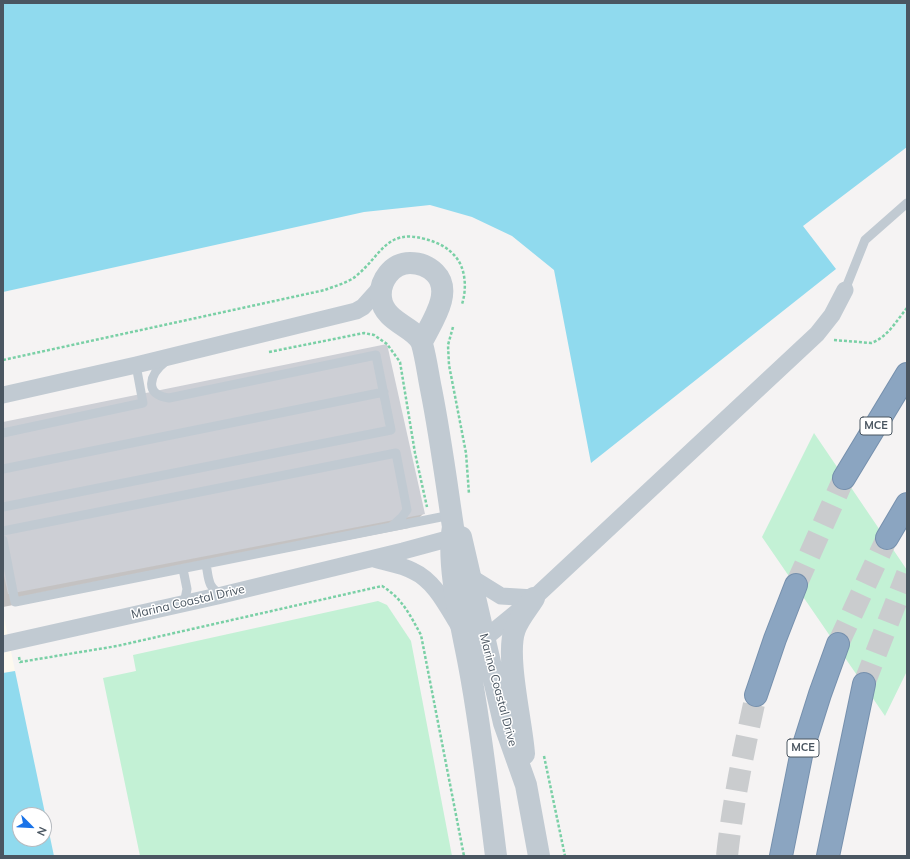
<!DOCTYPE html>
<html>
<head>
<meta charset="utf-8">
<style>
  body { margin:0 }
  #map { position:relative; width:910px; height:859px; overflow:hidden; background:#f5f3f3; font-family:Mulish,sans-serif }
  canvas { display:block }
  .frame { position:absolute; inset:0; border:4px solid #4a5661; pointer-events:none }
  .north { position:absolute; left:12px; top:807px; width:40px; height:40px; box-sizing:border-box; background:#fff; border:1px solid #b7bbc0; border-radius:50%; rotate:114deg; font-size:11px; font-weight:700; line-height:16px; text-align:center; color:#4a5661 }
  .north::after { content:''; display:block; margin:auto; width:14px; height:18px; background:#1a73e8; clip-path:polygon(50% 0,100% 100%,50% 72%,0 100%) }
</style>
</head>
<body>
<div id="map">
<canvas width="910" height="859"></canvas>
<div class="frame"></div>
<div class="north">N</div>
</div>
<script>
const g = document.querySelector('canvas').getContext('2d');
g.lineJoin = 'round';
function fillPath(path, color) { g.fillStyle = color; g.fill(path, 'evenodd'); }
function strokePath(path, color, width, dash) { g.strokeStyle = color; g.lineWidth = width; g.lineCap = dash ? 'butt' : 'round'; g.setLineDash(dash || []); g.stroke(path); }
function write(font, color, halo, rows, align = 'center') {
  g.font = font + ' Mulish,sans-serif'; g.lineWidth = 3; g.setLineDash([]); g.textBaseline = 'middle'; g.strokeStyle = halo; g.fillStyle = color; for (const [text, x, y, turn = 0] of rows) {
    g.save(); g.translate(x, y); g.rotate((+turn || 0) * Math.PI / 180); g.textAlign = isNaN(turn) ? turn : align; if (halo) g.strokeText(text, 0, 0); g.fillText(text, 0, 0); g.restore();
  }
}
const commercial = new Path2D(`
  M 3,612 L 15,671 L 3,673 Z`);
const green = new Path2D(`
  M 814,433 L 907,570 L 907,671 L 885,716 L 762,537 Z
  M 378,601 L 387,605 L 411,641 L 452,856 L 140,856 L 103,678 L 136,671 L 133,655 Z`);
const water = new Path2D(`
  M 3,3 L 907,3 L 907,147 L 803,226 L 836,269 L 591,463 L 554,270 L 512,236 L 472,217 L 430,205 L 364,212 L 3,292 Z
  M 15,671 L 54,856 L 3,856 L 3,673 ZM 20,815 L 44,815 L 44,839 L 20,839 Z`);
const shadow = new Path2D(`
  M 3,423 L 424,513 L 409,528 L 3,607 Z`);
const building = new Path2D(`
  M 387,344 L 425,514 L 8,594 L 3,571 L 3,422 Z`);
const motorwayTunnel = new Path2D(`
  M 796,585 L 844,478
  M 838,644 L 887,538
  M 864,684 L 907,574
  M 727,856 C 733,801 744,749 756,695`);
const path = new Path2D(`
  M 453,327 L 448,345 L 449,365 L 466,453 L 469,494
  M 834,340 L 871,343 C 887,338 897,320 907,308
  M 269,352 L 364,333 L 374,335 L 387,344 L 400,362 L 415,453 L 427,507
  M 3,360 L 325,290 C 334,286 348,283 356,276 C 381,256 386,228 425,239 C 436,242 446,246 454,255 C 466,267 467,289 462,304
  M 19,657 L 20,662 L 117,646 L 382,586 C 402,598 410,615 421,635 L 464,856
  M 544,756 L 565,856`);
const service = new Path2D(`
  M 845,290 L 865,240 L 907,203
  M 3,433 L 143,403 L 136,365
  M 3,469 L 384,392
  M 3,507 L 391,430 L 376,355 L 169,398 C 143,395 150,374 165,362
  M 3,531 L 396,453 L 407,510 L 402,517 L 391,527
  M 3,540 L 15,602 L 451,515
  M 206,564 C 209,579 207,587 222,595
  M 183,569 L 187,589 L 184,604`);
const minor = new Path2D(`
  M 3,395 L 136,365 L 356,311 L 363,307 L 381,287
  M 374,559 C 386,563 402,565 413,571 C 435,581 447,607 459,626
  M 472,578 L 501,596 L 534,598
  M 3,644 L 222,595 L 403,551 L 451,538
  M 479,648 L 484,639 L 534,598 L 817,334 L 832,315 L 845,290`);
const tertiary = new Path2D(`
  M 422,342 C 431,323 454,292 435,273 C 428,266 420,263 410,263 C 392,263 379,281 381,298 C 384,323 417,327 422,344 C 426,358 428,374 431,389 C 440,434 446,480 453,527 C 446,565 462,627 469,665 C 481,728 488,793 496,856
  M 461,537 L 504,723 L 526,785 L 539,856
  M 524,754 C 522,723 505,655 515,629 C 519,618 528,608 534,598`);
const motorway = new Path2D(`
  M 844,478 L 907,374
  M 887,538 L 907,504
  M 756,695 L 775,639 L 796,585
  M 781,856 L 802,751 L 820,694 L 838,644
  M 828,856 L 864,684`);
const shields = [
  [876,426,32],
  [803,748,32]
];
const shieldNames = [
  ["MCE",876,426],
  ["MCE",803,748]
];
const streetNames = [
  ["Marina Coastal Drive",188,602,-13],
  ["Marina Coastal Drive",498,690,75]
];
fillPath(commercial, '#fdf9ef');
fillPath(green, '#c3f1d5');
fillPath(water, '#90daee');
fillPath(shadow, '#0003');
fillPath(building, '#cdcfd5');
strokePath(motorwayTunnel, '#caccce', 22, [22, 11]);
strokePath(motorway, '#7690ad', 24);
strokePath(path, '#7ad0a6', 2.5, [3, 2]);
strokePath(service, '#c1cad2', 9);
strokePath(minor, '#c1cad2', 17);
strokePath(tertiary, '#c1cad2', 22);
strokePath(motorway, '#8ba5c1', 22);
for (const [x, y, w] of shields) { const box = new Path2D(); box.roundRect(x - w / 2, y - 9, w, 18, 3); g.fillStyle = '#fff'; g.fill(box); strokePath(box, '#4a5661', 1); }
write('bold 11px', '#4a5661', null, shieldNames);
write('12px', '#4a5661', '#fff', streetNames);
</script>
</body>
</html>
